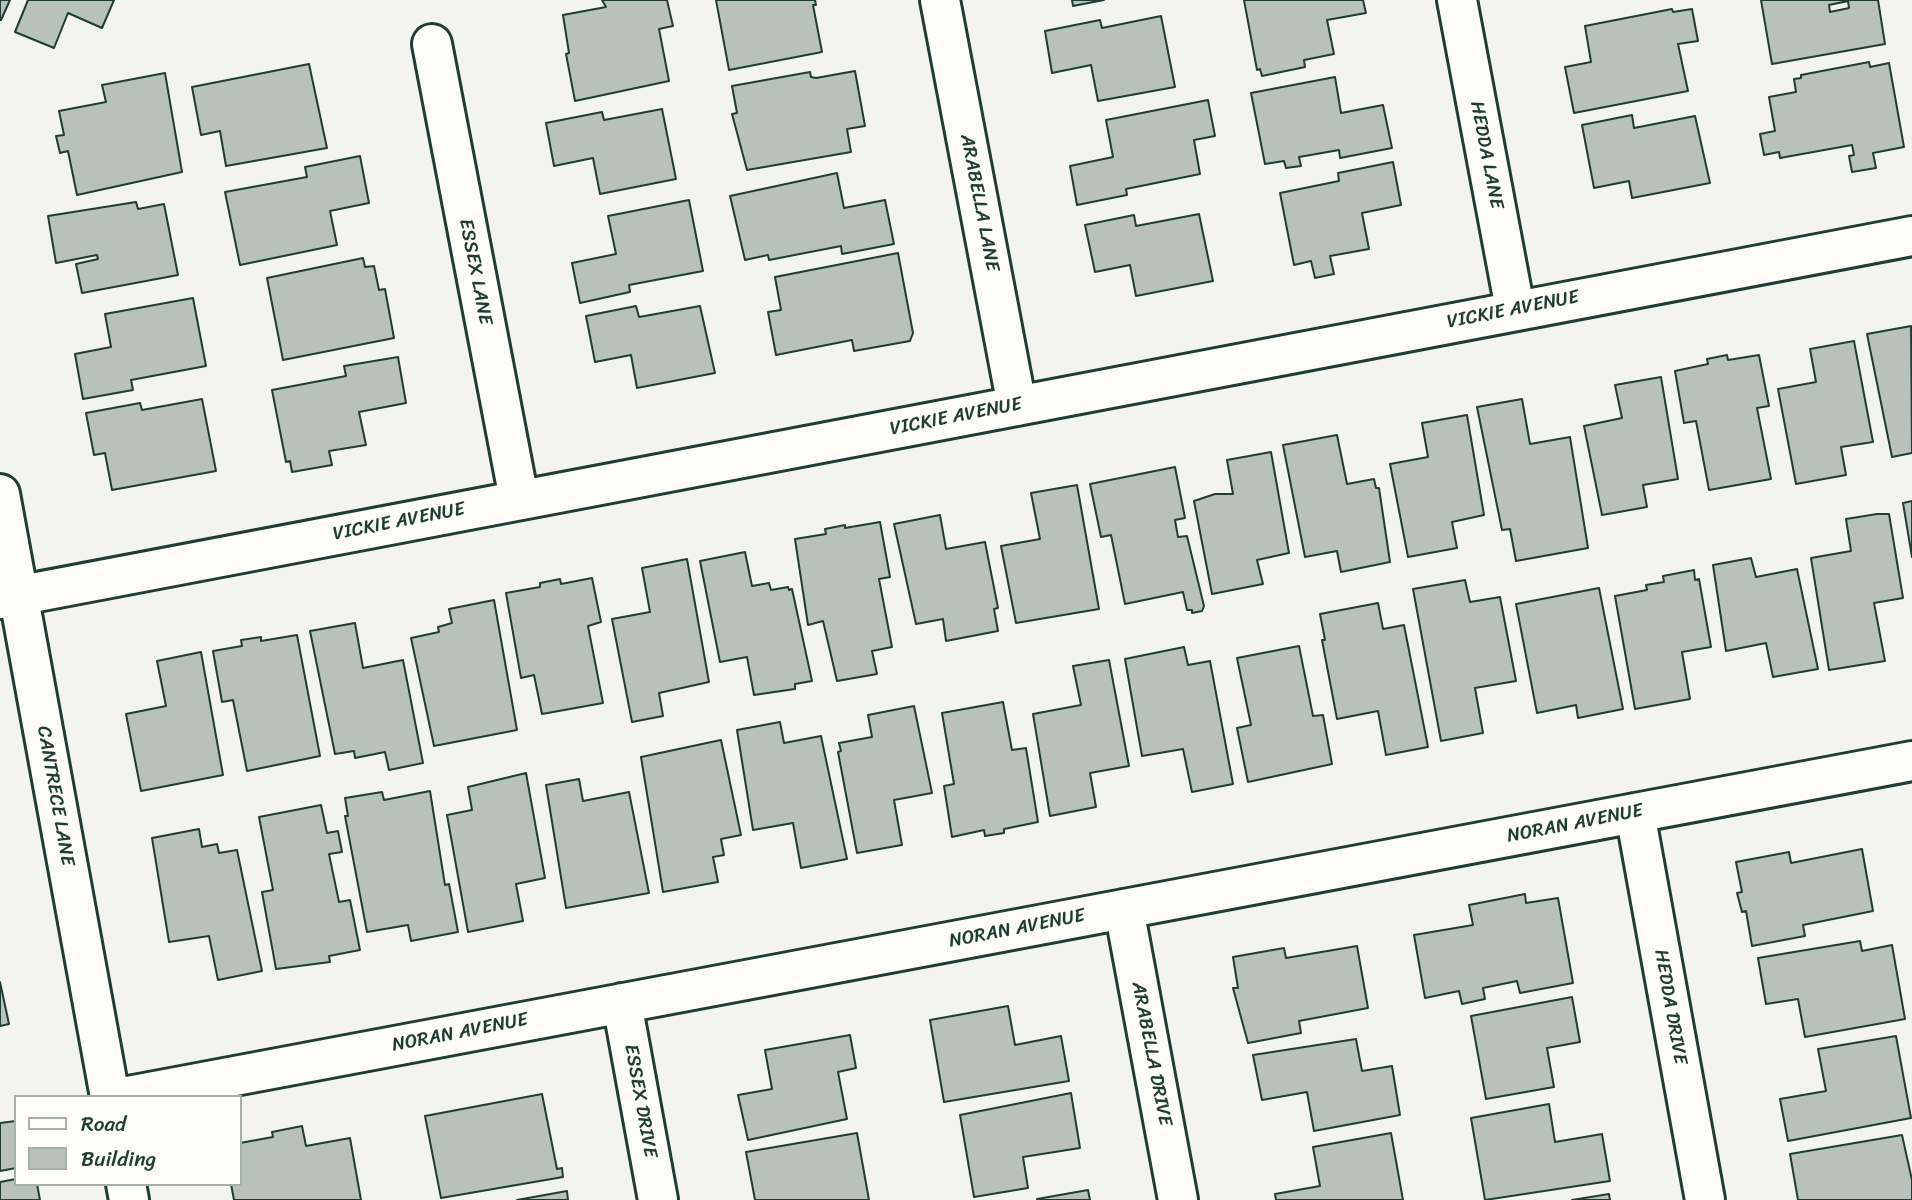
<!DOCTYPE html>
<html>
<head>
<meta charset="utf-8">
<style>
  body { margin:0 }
  #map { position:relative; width:1912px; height:1200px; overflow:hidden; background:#f4f4ef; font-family:Sriracha,sans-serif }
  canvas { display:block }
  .legend { position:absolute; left:14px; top:1095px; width:228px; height:91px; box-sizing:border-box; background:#fdfcf7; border:2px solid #a4b0a9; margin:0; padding:9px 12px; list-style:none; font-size:21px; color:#1f3d34 }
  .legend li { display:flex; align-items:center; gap:14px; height:35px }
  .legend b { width:35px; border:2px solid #a4b0a9 }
</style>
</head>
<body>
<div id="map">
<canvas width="1912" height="1200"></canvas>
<ul class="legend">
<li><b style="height:9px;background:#fdfcf7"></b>Road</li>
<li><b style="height:19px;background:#b9c1bb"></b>Building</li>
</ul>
</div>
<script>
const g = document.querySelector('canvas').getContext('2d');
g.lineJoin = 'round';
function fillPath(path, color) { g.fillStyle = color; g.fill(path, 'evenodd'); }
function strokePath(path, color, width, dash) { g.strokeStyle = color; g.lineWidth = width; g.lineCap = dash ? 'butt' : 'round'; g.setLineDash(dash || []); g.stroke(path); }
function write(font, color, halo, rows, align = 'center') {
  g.font = font + ' Sriracha,sans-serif'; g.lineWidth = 5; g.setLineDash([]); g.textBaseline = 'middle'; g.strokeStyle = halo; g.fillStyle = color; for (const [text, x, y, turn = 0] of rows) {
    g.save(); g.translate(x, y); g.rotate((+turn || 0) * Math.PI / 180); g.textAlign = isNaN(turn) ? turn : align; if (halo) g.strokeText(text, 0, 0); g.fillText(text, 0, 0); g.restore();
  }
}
const building = new Path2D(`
  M 0,0 L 10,0 L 1,20 L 0,20 Z
  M 28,0 L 114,0 L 102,28 L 68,13 L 54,48 L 15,32 Z
  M 602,0 L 667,0 L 673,26 L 659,29 L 669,81 L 575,101 L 566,54 L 569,53 L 563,15 L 606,7 Z
  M 716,0 L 815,0 L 816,5 L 813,5 L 822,52 L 729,70 Z
  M 1072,0 L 1104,0 L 1073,6 Z
  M 1244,0 L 1363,0 L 1366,13 L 1327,20 L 1334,54 L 1304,60 L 1305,67 L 1262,76 L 1260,69 L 1257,70 Z
  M 1761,0 L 1878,0 L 1885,44 L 1772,64 ZM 1848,1 L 1849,8 L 1830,12 L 1829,5 Z
  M 1672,9 L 1673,12 L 1692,9 L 1698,41 L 1678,44 L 1688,91 L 1574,113 L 1565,67 L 1591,62 L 1585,26 Z
  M 1161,16 L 1175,87 L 1098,101 L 1091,65 L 1052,73 L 1045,31 L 1100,20 L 1102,28 Z
  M 1869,62 L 1870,67 L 1889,63 L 1904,147 L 1873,153 L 1876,168 L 1852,172 L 1849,156 L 1854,155 L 1852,145 L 1780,158 L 1779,152 L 1764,155 L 1760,134 L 1775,131 L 1769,97 L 1796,92 L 1794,79 L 1801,78 L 1801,75 Z
  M 309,64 L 327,148 L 226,166 L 220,131 L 201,135 L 192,87 Z
  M 855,71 L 865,126 L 847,129 L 851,152 L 747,170 L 732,114 L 737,113 L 732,86 L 810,72 L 811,77 L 816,78 Z
  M 165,73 L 182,172 L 77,195 L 68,151 L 60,153 L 56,136 L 64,135 L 59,111 L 106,102 L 102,85 Z
  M 1335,77 L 1341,113 L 1383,105 L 1392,148 L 1340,158 L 1339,150 L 1299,157 L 1301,166 L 1286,168 L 1284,161 L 1265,164 L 1251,93 Z
  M 1208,100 L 1215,136 L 1194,140 L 1200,174 L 1126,189 L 1127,195 L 1077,205 L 1070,166 L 1113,157 L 1106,120 Z
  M 662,109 L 676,179 L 600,194 L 593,158 L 554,166 L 546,123 L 602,112 L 604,120 Z
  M 1632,115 L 1634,128 L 1695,116 L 1710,183 L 1632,198 L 1629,181 L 1594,188 L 1582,125 Z
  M 360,156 L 369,203 L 330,211 L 337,245 L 240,265 L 225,192 L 307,177 L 305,167 Z
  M 1393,162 L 1401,205 L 1362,213 L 1369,249 L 1330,256 L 1334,274 L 1315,278 L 1311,261 L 1294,265 L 1280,193 L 1339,181 L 1338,173 Z
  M 837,173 L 844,208 L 885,200 L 894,244 L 842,254 L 841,246 L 769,260 L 768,255 L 745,260 L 730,196 Z
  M 689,200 L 703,271 L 629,285 L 630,292 L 580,303 L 572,263 L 616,254 L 608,216 Z
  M 136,202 L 138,209 L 164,204 L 178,275 L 82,293 L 76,264 L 98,259 L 97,255 L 56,263 L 48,216 Z
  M 1199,214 L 1213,281 L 1136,296 L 1130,265 L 1095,272 L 1085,225 L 1134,215 L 1136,226 Z
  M 898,253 L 913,333 L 910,341 L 854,351 L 852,340 L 776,355 L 768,312 L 781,310 L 775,277 Z
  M 363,258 L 365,267 L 374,266 L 379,290 L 385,289 L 394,338 L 283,360 L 267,278 Z
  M 193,298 L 206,366 L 131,380 L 133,390 L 83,399 L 75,354 L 111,347 L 105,314 Z
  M 636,306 L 639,317 L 700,306 L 715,373 L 637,388 L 631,355 L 595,362 L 586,316 Z
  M 1911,326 L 1912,453 L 1892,457 L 1867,334 Z
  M 1854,341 L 1873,442 L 1841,447 L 1846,475 L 1796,484 L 1778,389 L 1816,382 L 1810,349 Z
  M 1727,355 L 1728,360 L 1759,355 L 1769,406 L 1757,408 L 1771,479 L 1709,490 L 1696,421 L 1684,423 L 1675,371 L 1708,364 L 1707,359 Z
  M 398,357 L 406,403 L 359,412 L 366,445 L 329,451 L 332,465 L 292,472 L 290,461 L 286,462 L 272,390 L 346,376 L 344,366 Z
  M 1661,377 L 1678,479 L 1643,485 L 1647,507 L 1602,515 L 1584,426 L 1622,418 L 1615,385 Z
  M 202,399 L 216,471 L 112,490 L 105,453 L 94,455 L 86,413 L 140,403 L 142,410 Z
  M 1522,399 L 1530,444 L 1570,437 L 1588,548 L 1516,561 L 1510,529 L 1502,530 L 1477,407 Z
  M 1467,415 L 1484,515 L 1452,522 L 1457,548 L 1408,557 L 1390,464 L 1428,457 L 1422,423 Z
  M 1337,435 L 1347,484 L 1374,479 L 1376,488 L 1379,488 L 1390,562 L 1341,572 L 1337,551 L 1305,557 L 1283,445 Z
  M 1271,452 L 1289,553 L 1257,560 L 1263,584 L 1212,594 L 1194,501 L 1215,494 L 1233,494 L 1227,460 Z
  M 1175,467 L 1185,518 L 1175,520 L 1178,537 L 1187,536 L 1204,606 L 1202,611 L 1192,613 L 1192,610 L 1187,610 L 1183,592 L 1125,604 L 1111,535 L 1101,537 L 1090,484 Z
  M 1077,485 L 1099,609 L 1016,623 L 1001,546 L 1040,539 L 1031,493 Z
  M 1912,501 L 1912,557 L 1903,503 Z
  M 1877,514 L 1889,514 L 1903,598 L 1874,603 L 1885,661 L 1829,670 L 1811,558 L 1851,551 L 1846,519 Z
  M 940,515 L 946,549 L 985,542 L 998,608 L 994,609 L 998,631 L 946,641 L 943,619 L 916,624 L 894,524 Z
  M 880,522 L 890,577 L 879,579 L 892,647 L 872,651 L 877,674 L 837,681 L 823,621 L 808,625 L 795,539 L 826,534 L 825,529 L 845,525 L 845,528 Z
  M 745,552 L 752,586 L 769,583 L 771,590 L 788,587 L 789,590 L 792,589 L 812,681 L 795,684 L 795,689 L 754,695 L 747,657 L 720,662 L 700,561 Z
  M 1751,558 L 1756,577 L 1797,569 L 1818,669 L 1773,677 L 1766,643 L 1726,651 L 1713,565 Z
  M 687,559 L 709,682 L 659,693 L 663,716 L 632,722 L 612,619 L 650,612 L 642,568 Z
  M 1694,570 L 1695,580 L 1699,579 L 1711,647 L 1682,652 L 1690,699 L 1635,709 L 1615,596 L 1647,590 L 1646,585 L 1664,582 L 1663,576 Z
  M 592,578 L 601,622 L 588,626 L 603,703 L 542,714 L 534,675 L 521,678 L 506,593 L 540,587 L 540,583 L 560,579 L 561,584 Z
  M 1465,580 L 1470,602 L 1500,597 L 1516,681 L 1475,688 L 1483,733 L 1441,741 L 1413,589 Z
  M 1599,588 L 1623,709 L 1578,718 L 1576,705 L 1537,713 L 1516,604 Z
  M 494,600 L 517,730 L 434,746 L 411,638 L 439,632 L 438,627 L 452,623 L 449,609 Z
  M 1378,603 L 1383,629 L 1404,625 L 1428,747 L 1386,755 L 1378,711 L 1337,719 L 1322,640 L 1325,640 L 1320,614 Z
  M 355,623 L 363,668 L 403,660 L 423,763 L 389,770 L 385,752 L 355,758 L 354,751 L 335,754 L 310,631 Z
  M 297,635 L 320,756 L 247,771 L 233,700 L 222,702 L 213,651 L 242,646 L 241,640 L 261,637 L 261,641 Z
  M 1299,646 L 1313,716 L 1323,715 L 1332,764 L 1248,782 L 1237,728 L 1251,725 L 1237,658 Z
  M 1184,647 L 1188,665 L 1210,661 L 1233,784 L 1192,792 L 1183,749 L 1142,756 L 1125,659 Z
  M 201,652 L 223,775 L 141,791 L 126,714 L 166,706 L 157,661 Z
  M 1109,660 L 1129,766 L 1090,773 L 1096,807 L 1050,816 L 1033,714 L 1081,705 L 1073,666 Z
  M 1003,702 L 1012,750 L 1026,748 L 1038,822 L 1004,829 L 1004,833 L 985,836 L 984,830 L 952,837 L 944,786 L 954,784 L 942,713 Z
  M 914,706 L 932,793 L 894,800 L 902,845 L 857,853 L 838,752 L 841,751 L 839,743 L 872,737 L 868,715 Z
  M 780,722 L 784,743 L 821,736 L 847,859 L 801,868 L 793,823 L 753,830 L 737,730 Z
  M 721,740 L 741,835 L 721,839 L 724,855 L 713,857 L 718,882 L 663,892 L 641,757 Z
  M 526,773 L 545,878 L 516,884 L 523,921 L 468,932 L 447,815 L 472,810 L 468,787 Z
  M 579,779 L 583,801 L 629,792 L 649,893 L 566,908 L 546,785 Z
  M 430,791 L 445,885 L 449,884 L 458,932 L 411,941 L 408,925 L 367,932 L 345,816 L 348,816 L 345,798 L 382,792 L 384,800 Z
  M 321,805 L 327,833 L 338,831 L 342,852 L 329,854 L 339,902 L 350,900 L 360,950 L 329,956 L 330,962 L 276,969 L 262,892 L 273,890 L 259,817 Z
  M 199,829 L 202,847 L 217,844 L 219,853 L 237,850 L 262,971 L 218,980 L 209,936 L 169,942 L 152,838 Z
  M 1862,849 L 1873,911 L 1803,925 L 1805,936 L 1752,946 L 1746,911 L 1742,912 L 1737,893 L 1742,892 L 1736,862 L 1789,852 L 1791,863 Z
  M 1525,894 L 1526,903 L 1558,898 L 1573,983 L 1520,993 L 1517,981 L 1483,988 L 1485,999 L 1462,1004 L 1459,991 L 1425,998 L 1414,935 L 1473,925 L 1469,905 Z
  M 1860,941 L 1862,951 L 1892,945 L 1905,1019 L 1805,1037 L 1798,999 L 1766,1004 L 1758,958 Z
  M 1357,946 L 1368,1008 L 1299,1021 L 1301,1033 L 1248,1043 L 1233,988 L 1238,988 L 1233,957 L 1284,948 L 1286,958 Z
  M 0,982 L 9,1024 L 0,1026 Z
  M 1572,997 L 1580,1042 L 1547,1048 L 1554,1087 L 1486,1099 L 1471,1016 Z
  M 1008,1006 L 1015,1045 L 1061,1036 L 1069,1081 L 944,1102 L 930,1020 Z
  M 850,1035 L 856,1068 L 838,1072 L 847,1119 L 748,1140 L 738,1095 L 772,1089 L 765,1050 Z
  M 1896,1036 L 1911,1118 L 1788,1141 L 1780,1099 L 1826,1091 L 1818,1049 Z
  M 1356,1039 L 1362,1071 L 1392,1066 L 1400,1115 L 1314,1131 L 1307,1092 L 1262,1100 L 1253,1055 Z
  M 1071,1093 L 1080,1148 L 1023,1157 L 1028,1188 L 974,1197 L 960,1115 Z
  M 542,1094 L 557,1169 L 562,1168 L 563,1177 L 441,1198 L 425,1116 Z
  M 1549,1104 L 1555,1142 L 1602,1134 L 1610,1181 L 1485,1200 L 1471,1118 Z
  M 16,1121 L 16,1168 L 0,1171 L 0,1123 Z
  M 302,1126 L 306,1146 L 350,1138 L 361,1200 L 234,1200 L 231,1184 L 240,1184 L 240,1143 L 273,1137 L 272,1132 Z
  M 857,1133 L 869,1200 L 755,1200 L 746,1152 Z
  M 1391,1133 L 1403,1200 L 1276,1200 L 1275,1194 L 1320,1186 L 1313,1147 Z
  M 1902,1135 L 1912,1180 L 1912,1200 L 1798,1200 L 1790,1154 Z
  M 16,1179 L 16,1184 L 37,1184 L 40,1200 L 0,1200 L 0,1182 Z
  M 1088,1190 L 1090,1200 L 1038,1200 L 1037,1199 Z
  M 567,1191 L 568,1200 L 517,1200 Z
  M 1609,1194 L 1610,1200 L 1572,1200 Z`);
const street = new Path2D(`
  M 940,0 L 1017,406
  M 1457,0 L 1515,309
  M 432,44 L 519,499
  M 0,494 L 110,1097
  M 0,599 L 1912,236
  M 1635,813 L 1705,1200
  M 1124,909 L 1178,1200
  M 622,1003 L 658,1200
  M 123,1097 L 1912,761
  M 126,1184 L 129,1200`);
const streetNames = [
  ["HEDDA LANE",1486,155,79],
  ["ARABELLA LANE",979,203,79],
  ["ESSEX LANE",475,272,79],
  ["VICKIE AVENUE",1513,310,-11],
  ["VICKIE AVENUE",956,417,-11],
  ["VICKIE AVENUE",399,522,-11],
  ["CANTRECE LANE",55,796,80],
  ["NORAN AVENUE",1575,824,-11],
  ["NORAN AVENUE",1017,929,-11],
  ["HEDDA DRIVE",1670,1007,80],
  ["NORAN AVENUE",460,1033,-11],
  ["ARABELLA DRIVE",1151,1054,79],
  ["ESSEX DRIVE",640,1101,80]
];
fillPath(building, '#b9c1bb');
strokePath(building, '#1f3d34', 2);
strokePath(street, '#1f3d34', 44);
strokePath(street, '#fdfcf7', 38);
write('19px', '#1f3d34', '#fdfcf7', streetNames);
</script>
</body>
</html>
